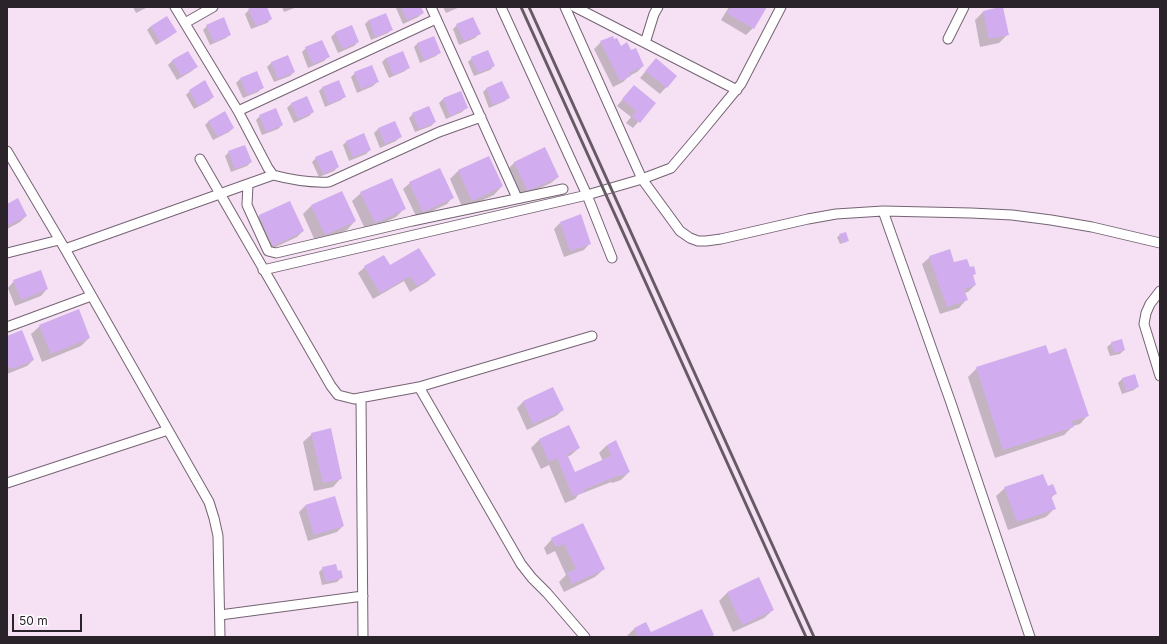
<!DOCTYPE html>
<html>
<head>
<meta charset="utf-8">
<style>
  body { margin:0 }
  #map { position:relative; width:1167px; height:644px; overflow:hidden; background:#f5e1f3; font-family:Inter,sans-serif }
  canvas { display:block }
  .frame { position:absolute; inset:0; border:8px solid #2b232a; pointer-events:none }
  .scale { position:absolute; left:12px; top:614px; width:70px; height:18px; box-sizing:border-box; border:2px solid #2b232a; border-top:0; padding-left:5px; font-size:12px; line-height:14px; white-space:nowrap; color:#2b232a; -webkit-text-stroke:3px #fff; paint-order:stroke }
</style>
</head>
<body>
<div id="map">
<canvas width="1167" height="644"></canvas>
<div class="frame"></div>
<div class="scale">50 m</div>
</div>
<script>
const g = document.querySelector('canvas').getContext('2d');
g.lineJoin = 'round';
function fillPath(path, color) { g.fillStyle = color; g.fill(path, 'evenodd'); }
function strokePath(path, color, width, dash) { g.strokeStyle = color; g.lineWidth = width; g.lineCap = dash ? 'butt' : 'round'; g.setLineDash(dash || []); g.stroke(path); }
const shadow = new Path2D(`
  M 133,7 L 148,7 L 136,13 Z
  M 255,7 L 266,7 L 271,19 L 267,23 L 251,29 L 245,14 L 249,10 Z
  M 282,7 L 297,7 L 284,12 Z
  M 397,7 L 420,7 L 423,13 L 418,17 L 403,24 L 396,8 Z
  M 443,7 L 460,7 L 446,13 Z
  M 729,7 L 766,7 L 753,28 L 746,35 L 721,20 Z
  M 1002,8 L 1008,34 L 999,43 L 980,47 L 975,20 L 983,12 Z
  M 369,20 L 392,29 L 388,33 L 371,40 L 365,24 Z
  M 457,25 L 479,34 L 475,38 L 459,45 L 453,29 Z
  M 151,26 L 175,32 L 171,36 L 156,45 L 147,30 Z
  M 207,26 L 230,34 L 226,38 L 210,45 L 203,30 Z
  M 335,33 L 358,42 L 354,46 L 338,53 L 331,37 Z
  M 601,42 L 620,47 L 643,66 L 637,72 L 629,76 L 623,82 L 613,87 L 594,49 Z
  M 418,43 L 440,52 L 436,56 L 420,63 L 414,47 Z
  M 306,48 L 328,57 L 324,61 L 308,68 L 302,52 Z
  M 188,52 L 196,67 L 192,71 L 177,80 L 168,65 L 172,61 Z
  M 288,56 L 294,72 L 290,76 L 274,82 L 267,67 L 271,63 Z
  M 386,58 L 409,67 L 405,71 L 389,78 L 382,62 Z
  M 472,58 L 494,66 L 490,70 L 474,76 L 468,62 Z
  M 650,66 L 676,76 L 660,94 L 640,78 Z
  M 355,73 L 377,82 L 373,86 L 357,93 L 351,77 Z
  M 240,79 L 262,88 L 258,92 L 243,98 L 236,83 Z
  M 323,87 L 345,96 L 341,100 L 325,107 L 319,91 Z
  M 487,88 L 509,97 L 505,101 L 489,108 L 483,92 Z
  M 190,91 L 213,97 L 209,101 L 194,109 L 186,95 Z
  M 460,93 L 466,108 L 462,112 L 446,119 L 439,103 L 443,99 Z
  M 628,93 L 654,103 L 633,128 L 626,123 L 631,117 L 617,106 Z
  M 291,104 L 313,112 L 309,116 L 294,123 L 287,108 Z
  M 413,114 L 435,122 L 431,126 L 415,132 L 409,118 Z
  M 260,116 L 282,125 L 278,129 L 262,135 L 256,120 Z
  M 209,121 L 233,128 L 229,132 L 213,140 L 205,125 Z
  M 394,122 L 400,137 L 396,141 L 380,148 L 374,133 L 378,129 Z
  M 347,141 L 370,150 L 366,154 L 349,161 L 343,145 Z
  M 545,149 L 558,177 L 551,183 L 525,195 L 521,196 L 508,169 L 514,163 Z
  M 229,152 L 251,162 L 247,166 L 231,172 L 225,156 Z
  M 316,158 L 338,167 L 334,171 L 319,177 L 312,162 Z
  M 458,171 L 502,186 L 494,195 L 463,209 L 450,179 Z
  M 410,183 L 453,197 L 447,204 L 417,218 L 403,189 Z
  M 361,193 L 405,208 L 396,217 L 366,231 L 352,201 Z
  M 289,202 L 303,231 L 297,237 L 267,251 L 253,222 L 259,216 Z
  M 7,205 L 26,216 L 20,222 L 7,229 Z
  M 311,206 L 355,221 L 347,230 L 316,243 L 303,214 Z
  M 560,223 L 590,243 L 584,250 L 564,257 L 554,229 Z
  M 845,233 L 847,241 L 846,242 L 840,244 L 837,237 Z
  M 930,257 L 969,268 L 975,273 L 973,276 L 975,285 L 968,292 L 964,293 L 966,300 L 959,308 L 940,314 L 922,264 Z
  M 365,267 L 390,267 L 434,275 L 428,281 L 410,292 L 404,281 L 373,299 L 358,273 Z
  M 14,281 L 47,289 L 41,296 L 15,306 L 8,288 Z
  M 40,326 L 89,338 L 81,346 L 42,362 L 31,334 Z
  M 7,338 L 33,360 L 27,366 L 7,374 Z
  M 1112,343 L 1124,350 L 1120,354 L 1110,356 L 1107,347 Z
  M 1049,355 L 1088,415 L 1080,424 L 1073,426 L 1064,435 L 995,458 L 968,377 L 977,368 Z
  M 1134,376 L 1138,386 L 1134,390 L 1122,394 L 1118,383 L 1122,379 Z
  M 553,389 L 563,410 L 556,416 L 527,430 L 517,408 L 523,402 Z
  M 569,426 L 579,448 L 571,455 L 567,457 L 574,473 L 603,461 L 599,453 L 607,445 L 629,472 L 621,480 L 612,483 L 611,482 L 578,495 L 575,499 L 565,503 L 549,465 L 541,469 L 531,448 L 539,440 Z
  M 312,434 L 341,478 L 333,487 L 314,491 L 303,442 Z
  M 1047,487 L 1056,493 L 1051,498 L 1054,509 L 1046,517 L 1008,530 L 996,496 L 1005,488 Z
  M 305,506 L 343,526 L 337,532 L 308,541 L 299,512 Z
  M 583,525 L 604,569 L 595,577 L 564,592 L 559,582 L 566,575 L 555,551 L 547,555 L 544,548 L 552,539 Z
  M 323,568 L 337,572 L 341,578 L 337,582 L 322,585 L 319,572 Z
  M 758,579 L 773,610 L 764,618 L 733,632 L 719,601 L 727,593 Z
  M 635,628 L 651,633 L 713,635 L 711,637 L 626,637 Z`);
const building = new Path2D(`
  M 252,7 L 267,7 L 272,19 L 256,26 L 248,9 Z
  M 401,7 L 421,7 L 424,13 L 407,20 Z
  M 731,7 L 767,7 L 754,29 L 727,13 Z
  M 1000,7 L 1003,7 L 1009,35 L 989,39 L 983,11 Z
  M 386,13 L 393,30 L 375,37 L 369,20 Z
  M 167,16 L 177,32 L 160,42 L 151,26 Z
  M 224,17 L 231,35 L 214,42 L 206,25 Z
  M 473,17 L 481,34 L 464,41 L 456,24 Z
  M 352,25 L 359,42 L 342,49 L 335,32 Z
  M 434,36 L 441,53 L 424,60 L 417,43 Z
  M 613,36 L 614,39 L 617,38 L 621,46 L 627,42 L 631,50 L 636,48 L 644,66 L 629,73 L 631,76 L 620,81 L 600,41 Z
  M 322,40 L 330,57 L 313,64 L 305,47 Z
  M 488,50 L 495,66 L 478,73 L 471,57 Z
  M 188,51 L 198,67 L 181,76 L 172,60 Z
  M 403,51 L 410,68 L 393,75 L 386,58 Z
  M 288,55 L 295,72 L 278,79 L 271,62 Z
  M 656,58 L 677,76 L 667,88 L 645,71 Z
  M 372,65 L 379,82 L 361,89 L 354,72 Z
  M 257,71 L 264,88 L 247,95 L 240,78 Z
  M 205,80 L 214,97 L 198,106 L 189,90 Z
  M 339,80 L 346,97 L 329,104 L 322,87 Z
  M 502,81 L 510,98 L 493,105 L 486,88 Z
  M 634,85 L 656,103 L 640,123 L 632,116 L 636,111 L 622,99 Z
  M 461,91 L 468,108 L 450,116 L 443,98 Z
  M 307,96 L 314,112 L 298,119 L 291,103 Z
  M 429,106 L 436,122 L 419,129 L 412,113 Z
  M 276,108 L 283,125 L 266,132 L 259,115 Z
  M 225,111 L 234,128 L 218,137 L 208,121 Z
  M 395,121 L 402,137 L 385,144 L 378,128 Z
  M 364,133 L 371,150 L 353,157 L 346,141 Z
  M 245,145 L 252,162 L 235,169 L 228,151 Z
  M 545,147 L 559,177 L 532,189 L 527,190 L 514,162 Z
  M 332,150 L 339,167 L 323,174 L 315,157 Z
  M 489,156 L 503,186 L 472,201 L 458,170 Z
  M 440,168 L 454,198 L 423,212 L 409,182 Z
  M 392,178 L 406,209 L 375,223 L 360,192 Z
  M 342,191 L 356,221 L 325,235 L 311,205 Z
  M 18,198 L 27,216 L 7,226 L 7,204 Z
  M 290,201 L 304,231 L 273,246 L 259,215 Z
  M 581,214 L 591,244 L 570,251 L 560,222 Z
  M 846,232 L 849,241 L 842,243 L 839,234 Z
  M 419,248 L 436,275 L 417,286 L 410,276 L 380,293 L 364,266 L 384,255 L 390,265 Z
  M 950,249 L 954,262 L 967,259 L 970,267 L 974,266 L 976,274 L 973,275 L 976,285 L 964,289 L 968,300 L 947,307 L 929,256 Z
  M 41,270 L 48,289 L 21,300 L 13,280 Z
  M 79,309 L 90,338 L 51,354 L 39,325 Z
  M 22,330 L 34,360 L 13,369 L 12,367 L 9,368 L 7,363 L 7,336 Z
  M 1122,339 L 1125,350 L 1114,353 L 1111,342 Z
  M 1046,345 L 1049,354 L 1066,348 L 1089,416 L 1072,421 L 1074,427 L 1003,450 L 976,367 Z
  M 1135,374 L 1139,387 L 1126,391 L 1122,378 Z
  M 553,387 L 564,410 L 533,424 L 523,401 Z
  M 569,425 L 580,448 L 567,454 L 575,472 L 611,456 L 607,445 L 616,440 L 630,472 L 620,476 L 619,475 L 583,490 L 584,492 L 573,496 L 557,458 L 549,462 L 539,439 Z
  M 331,428 L 342,479 L 323,483 L 311,433 Z
  M 1043,474 L 1048,486 L 1053,484 L 1057,494 L 1051,496 L 1056,509 L 1017,522 L 1004,487 Z
  M 335,496 L 344,526 L 314,535 L 305,505 Z
  M 583,523 L 605,569 L 572,584 L 567,573 L 576,569 L 564,544 L 556,547 L 551,538 Z
  M 336,564 L 338,571 L 341,570 L 343,578 L 326,582 L 322,567 Z
  M 759,577 L 774,610 L 742,625 L 727,592 Z
  M 702,609 L 714,635 L 710,637 L 638,637 L 634,628 L 646,622 L 651,632 Z`);
const street = new Path2D(`
  M 175,7 L 238,111 L 268,168 L 273,175
  M 431,7 L 517,198
  M 501,7 L 587,195 L 612,258
  M 565,7 L 642,179 L 680,231 L 690,238 L 698,241 L 706,241 L 721,239 L 808,219 L 836,214 L 883,211 L 971,213 L 1012,215 L 1051,220 L 1092,227 L 1160,243
  M 575,7 L 737,90
  M 185,23 L 213,7
  M 948,39 L 964,7
  M 645,43 L 654,14 L 658,7
  M 238,111 L 436,19
  M 7,151 L 65,249 L 209,502 L 214,518 L 218,536 L 220,637
  M 200,159 L 331,386 L 338,395 L 354,399 L 419,387 L 592,336
  M 248,184 L 247,205 L 268,251 L 276,253 L 412,221 L 563,189
  M 883,211 L 951,403 L 1030,637
  M 65,249 L 273,175 C 292,180 310,183 329,182 L 439,132 L 481,117
  M 7,253 L 59,240
  M 263,270 L 587,195 L 642,179 L 671,168 L 699,135 L 741,84 L 781,7
  M 1160,291 L 1150,304 L 1146,313 L 1144,324 L 1160,376
  M 7,327 L 91,296
  M 419,387 L 521,564 L 532,578 L 547,593 L 585,637
  M 361,398 L 363,637
  M 7,483 L 168,430
  M 220,615 L 363,596`);
const rail = new Path2D(`
  M 521,7 L 806,637
  M 529,7 L 814,637`);
fillPath(shadow, '#0003');
fillPath(building, '#d1adf0');
strokePath(street, '#756373', 11);
strokePath(street, '#fff', 9);
strokePath(rail, '#665a65', 3);
</script>
</body>
</html>
